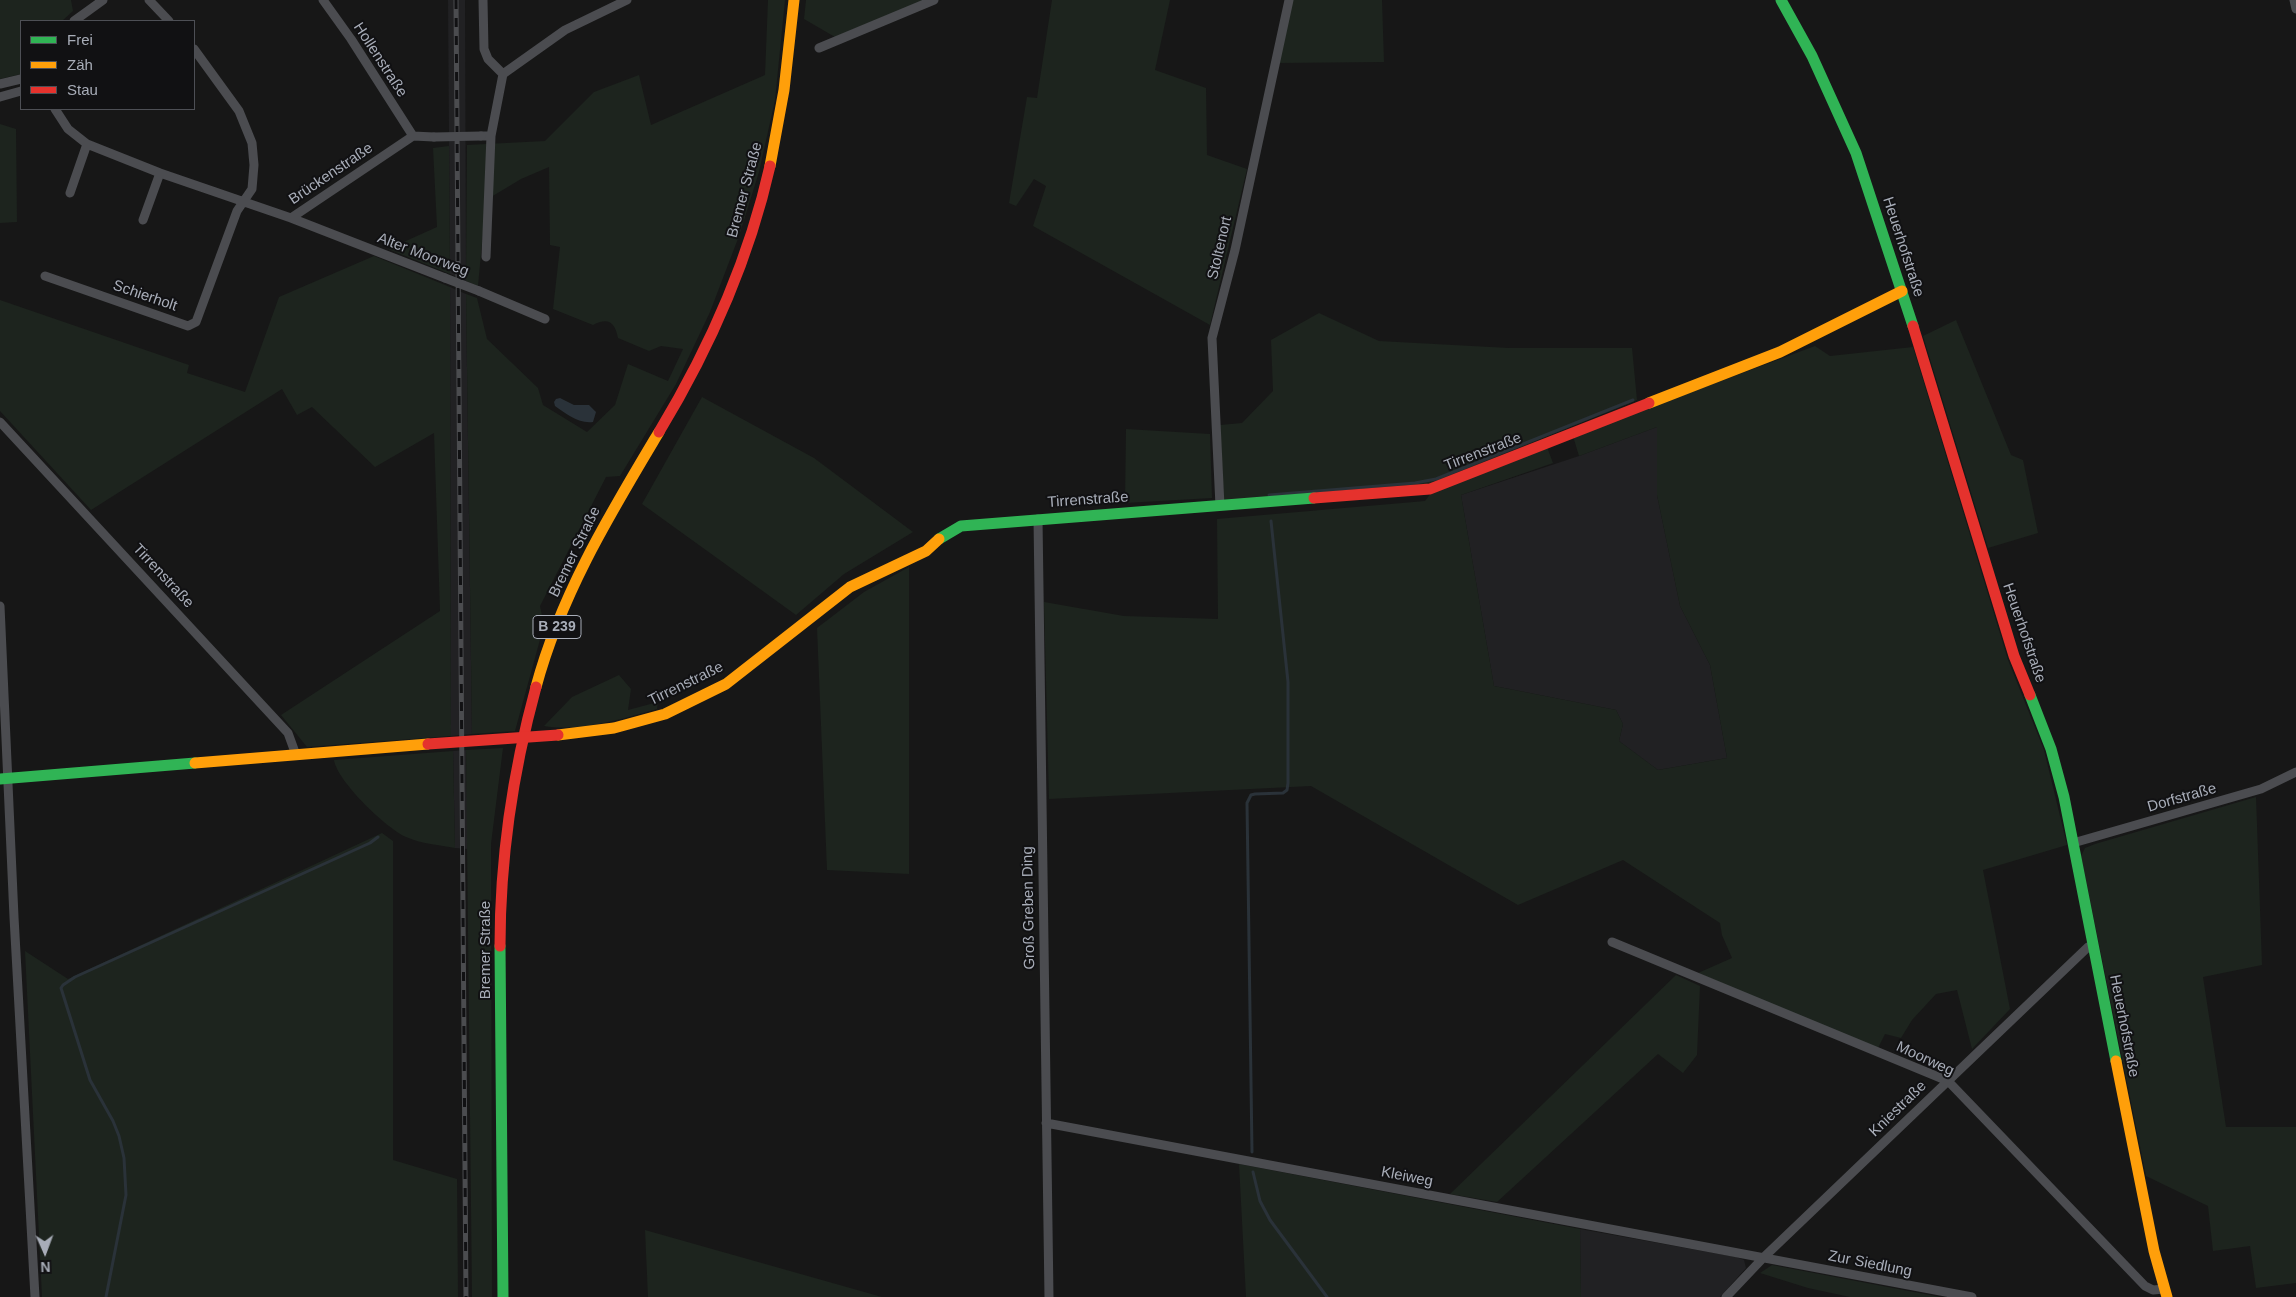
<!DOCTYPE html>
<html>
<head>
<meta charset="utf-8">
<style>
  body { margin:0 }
  #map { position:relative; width:2296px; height:1297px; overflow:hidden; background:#171717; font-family:Helvetica,sans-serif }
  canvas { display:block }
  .legend { position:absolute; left:20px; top:20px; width:175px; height:90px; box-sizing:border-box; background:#111113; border:1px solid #4d4f55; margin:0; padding:6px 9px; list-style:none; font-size:15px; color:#a8adb8 }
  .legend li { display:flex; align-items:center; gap:10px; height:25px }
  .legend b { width:25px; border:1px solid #4d4f55 }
  .north { position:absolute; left:20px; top:1227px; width:50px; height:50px; -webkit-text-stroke:4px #111113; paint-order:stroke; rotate:178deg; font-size:14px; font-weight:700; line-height:20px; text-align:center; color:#a8adb8 }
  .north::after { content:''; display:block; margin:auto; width:18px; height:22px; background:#a8adb8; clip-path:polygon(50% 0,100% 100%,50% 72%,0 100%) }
</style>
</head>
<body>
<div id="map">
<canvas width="2296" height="1297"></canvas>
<ul class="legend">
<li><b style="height:6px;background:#30b455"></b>Frei</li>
<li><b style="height:6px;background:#ff9f0a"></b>Zäh</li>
<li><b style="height:6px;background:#e5322d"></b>Stau</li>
</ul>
<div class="north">N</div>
</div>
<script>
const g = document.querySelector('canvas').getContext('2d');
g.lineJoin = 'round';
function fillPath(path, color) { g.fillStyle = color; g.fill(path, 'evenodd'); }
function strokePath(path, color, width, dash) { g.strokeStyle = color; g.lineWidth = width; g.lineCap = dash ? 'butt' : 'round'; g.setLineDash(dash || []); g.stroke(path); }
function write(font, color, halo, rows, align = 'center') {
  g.font = font + ' Helvetica,sans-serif'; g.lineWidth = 4; g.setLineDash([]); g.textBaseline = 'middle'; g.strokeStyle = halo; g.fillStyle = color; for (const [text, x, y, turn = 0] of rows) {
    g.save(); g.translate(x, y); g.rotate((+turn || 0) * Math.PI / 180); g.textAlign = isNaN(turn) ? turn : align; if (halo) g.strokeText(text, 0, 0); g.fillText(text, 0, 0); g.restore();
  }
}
const built = new Path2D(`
  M 448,0 L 465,0 L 466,281 L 450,274 Z
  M 450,287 L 466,294 L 472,734 L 451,736 Z
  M 1657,427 L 1657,495 L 1680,606 L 1710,665 L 1727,758 L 1658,770 L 1619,741 L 1623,724 L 1616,710 L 1494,686 L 1461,495 L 1579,456 Z
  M 466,750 L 468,849 L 455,848 L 453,751 Z
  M 1580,1229 L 1736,1257 L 1744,1260 L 1746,1268 L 1720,1297 L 1581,1297 Z`);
const green = new Path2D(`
  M 0,0 L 71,0 L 73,11 L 62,21 L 21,21 L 21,74 L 0,79 Z
  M 768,0 L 785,0 L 775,100 L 759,172 L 739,236 L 710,312 L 676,384 L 620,476 L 606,477 L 540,606 L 544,625 L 515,731 L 472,734 L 466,294 L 477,298 L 487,339 L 538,388 L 543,405 L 587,432 L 615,405 L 628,364 L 668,381 L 683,349 L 661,346 L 649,351 L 618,338 C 615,322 608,317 593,325 L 553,309 L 560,247 L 550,245 L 549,167 L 521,179 L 486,200 L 478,286 L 466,281 L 467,145 L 545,141 L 594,92 L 639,75 L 651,125 L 765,75 Z
  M 806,0 L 925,0 L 835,37 L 804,19 Z
  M 1052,0 L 1170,0 L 1155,70 L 1206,88 L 1207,155 L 1247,169 L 1210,325 L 1033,226 L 1046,186 L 1034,179 L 1016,206 L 1009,203 L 1027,97 L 1037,98 Z
  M 1292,0 L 1382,0 L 1384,62 L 1277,63 Z
  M 0,124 L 16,129 L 17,222 L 0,223 Z
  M 449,146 L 450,274 L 388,249 L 437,227 L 433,148 Z
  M 374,256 L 450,287 L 451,736 L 307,747 L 281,715 L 440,611 L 434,433 L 375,467 L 312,407 L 297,415 L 282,389 L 91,510 L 0,411 L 0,300 L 189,365 L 187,373 L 245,392 L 279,297 Z
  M 1319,313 L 1379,341 L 1509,348 L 1632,348 L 1637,400 L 1430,484 L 1224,503 L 1220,425 L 1242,423 L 1273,391 L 1271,340 Z
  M 1956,320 L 2011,455 L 2023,460 L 2038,533 L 1988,548 L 1923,336 Z
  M 1815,346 L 1830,356 L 1913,347 L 2008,660 L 2044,750 L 2067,845 L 1983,870 L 2010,1009 L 1972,1049 L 1957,990 L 1936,994 L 1912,1020 L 1901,1038 L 1885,1034 L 1877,1050 L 1698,973 L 1732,958 L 1722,935 L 1720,923 L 1623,860 L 1518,905 L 1311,786 L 1049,799 L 1044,602 L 1124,616 L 1218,619 L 1217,519 L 1425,501 L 1431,493 L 1547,447 L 1553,463 L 1461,495 L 1494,686 L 1616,710 L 1623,724 L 1619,741 L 1658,770 L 1727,758 L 1710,665 L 1680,606 L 1657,495 L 1657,427 L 1579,456 L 1573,436 Z
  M 702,397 L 814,458 L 913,532 L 844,574 L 796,615 L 642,504 Z
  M 1126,429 L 1210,434 L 1212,498 L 1125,503 Z
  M 909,567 L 909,874 L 827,870 L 817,628 L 864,592 Z
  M 619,675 L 631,689 L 628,710 L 658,702 L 657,709 C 622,719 581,732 544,726 L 572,697 Z
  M 503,748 L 491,844 L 492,1297 L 472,1297 L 466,750 Z
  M 453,751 L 455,848 C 440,845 421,844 406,837 C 386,828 337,781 334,760 Z
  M 2256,797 L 2262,965 L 2203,977 L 2226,1127 L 2296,1127 L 2296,1283 L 2256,1288 L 2250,1246 L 2213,1251 L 2208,1206 L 2146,1176 L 2081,856 L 2085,848 L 2095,844 Z
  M 382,833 L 393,841 L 393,1160 L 457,1179 L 458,1297 L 42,1297 L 25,951 L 68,979 Z
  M 1676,975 L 1700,986 L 1697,1055 L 1683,1073 L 1658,1054 L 1497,1202 L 1450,1194 Z
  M 1239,1164 L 1580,1229 L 1581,1297 L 1246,1297 Z
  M 645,1230 L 882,1297 L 648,1297 Z
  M 1772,1265 L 1940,1297 L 1850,1297 L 1808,1288 L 1760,1273 Z`);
const water = new Path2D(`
  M 560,398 L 574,405 L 589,405 L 596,412 L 593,422 C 579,424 566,414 555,406 L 554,402 L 556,399 Z`);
const stream = new Path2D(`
  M 1269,495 L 1415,483 L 1436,479 L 1633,400
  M 1252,1152 L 1247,803 L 1251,795 L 1255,794 L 1283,793 L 1287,790 L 1288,783 L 1288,682 L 1271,521
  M 1253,1172 L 1260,1201 L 1270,1220 L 1327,1297
  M 106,1297 L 126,1195 L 124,1158 L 119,1136 L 113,1121 L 90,1080 L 61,988 L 63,985 L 75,977 L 370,843 L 378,837`);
const street = new Path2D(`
  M 149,0 L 169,21
  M 323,0 L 351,39 L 413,136
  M 483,0 L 484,49 L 488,59 L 503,74
  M 2294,0 L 2296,9
  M 74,21 L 103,0
  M 819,48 L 934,0
  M 0,84 L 21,79
  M 0,97 L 21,91
  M 55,109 L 68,129 L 87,144 L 160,173 L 291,218 L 413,136 L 434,137
  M 481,136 L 491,136 L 503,74 L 565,30 L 627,0
  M 70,193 L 87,144
  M 291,218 L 445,278
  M 143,220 L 160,173
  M 486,257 L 491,136
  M 45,276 L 188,326 L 196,322 L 237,211 L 252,189 L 254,165 L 252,143 L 239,111 L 194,49
  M 479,291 L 545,319
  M 0,422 L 288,733 L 296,755
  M 1220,506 L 1212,338 L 1235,250 L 1289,0
  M 1038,519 L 1049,1297
  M 0,606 L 14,917 L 35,1297
  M 2073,843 L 2261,789 L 2296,772
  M 1612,942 L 1948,1081 L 2145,1286 L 2153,1290 L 2164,1289
  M 1046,1123 L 1972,1297
  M 1726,1297 L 1764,1257 L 2088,947 L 2093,946`);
const fast = new Path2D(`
  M 1781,0 L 1812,56 L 1856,153 L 1913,326
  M 939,539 L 961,526 L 1314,498
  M 2030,695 L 2051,749 L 2064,797 L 2116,1061
  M 0,779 L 195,763
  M 500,946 L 503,1297`);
const slow = new Path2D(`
  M 770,166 L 784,90 L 794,0
  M 1649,403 L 1780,352 L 1902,291
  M 536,687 C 561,594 610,514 659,432
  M 558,735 L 614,728 L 665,714 L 726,684 L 850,587 L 926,551 L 939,539
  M 195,763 L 428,744
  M 2116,1061 L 2154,1251 L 2167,1297`);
const jam = new Path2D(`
  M 1913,326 L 2014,656 L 2030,695
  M 659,432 C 708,351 749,259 770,166
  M 1314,498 L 1430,489 L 1649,403
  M 500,946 C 500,858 513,771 536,687`);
const rail = new Path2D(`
  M 456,0 L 466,1297`);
const streetBridge = new Path2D(`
  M 434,137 L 481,136
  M 445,278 L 479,291`);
const jamBridge = new Path2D(`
  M 428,744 L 558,735`);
const shields = [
  [557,627,48]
];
const shieldNames = [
  ["B 239",557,627]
];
const streetNames = [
  ["Hollenstraße",380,60,57],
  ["Brückenstraße",331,174,-34],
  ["Bremer Straße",745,190,-75],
  ["Heuerhofstraße",1903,247,72],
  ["Stoltenort",1220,248,-77],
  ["Alter Moorweg",423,255,21],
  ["Schierholt",145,296,19],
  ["Tirrenstraße",1483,452,-21],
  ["Tirrenstraße",1088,500,-4],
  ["Bremer Straße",575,552,-64],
  ["Tirrenstraße",163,576,47],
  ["Heuerhofstraße",2024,633,71],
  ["Tirrenstraße",686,684,-26],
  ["Dorfstraße",2182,798,-16],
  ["Groß Greben Ding",1029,908,-91],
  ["Bremer Straße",486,950,-90],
  ["Heuerhofstraße",2124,1026,79],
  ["Moorweg",1925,1059,25],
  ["Kniestraße",1898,1109,-44],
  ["Kleiweg",1407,1177,11],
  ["Zur Siedlung",1870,1264,11]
];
fillPath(built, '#212123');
fillPath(green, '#1d241e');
fillPath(water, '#2a3239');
strokePath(stream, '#2a3239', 3);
strokePath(street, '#4b4c50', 9);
strokePath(fast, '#30b455', 11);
strokePath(slow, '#ff9f0a', 11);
strokePath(jam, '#e5322d', 11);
strokePath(rail, '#4b4c4f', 5);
strokePath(rail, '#111113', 3, [9]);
strokePath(streetBridge, '#4b4c50', 9);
strokePath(jamBridge, '#e5322d', 11);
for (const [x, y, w] of shields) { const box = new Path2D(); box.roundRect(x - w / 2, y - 11.5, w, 23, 4); g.fillStyle = '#111113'; g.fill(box); strokePath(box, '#a8adb8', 1); }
write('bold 14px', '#a8adb8', null, shieldNames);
write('15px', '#a8adb8', '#111113', streetNames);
</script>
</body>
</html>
